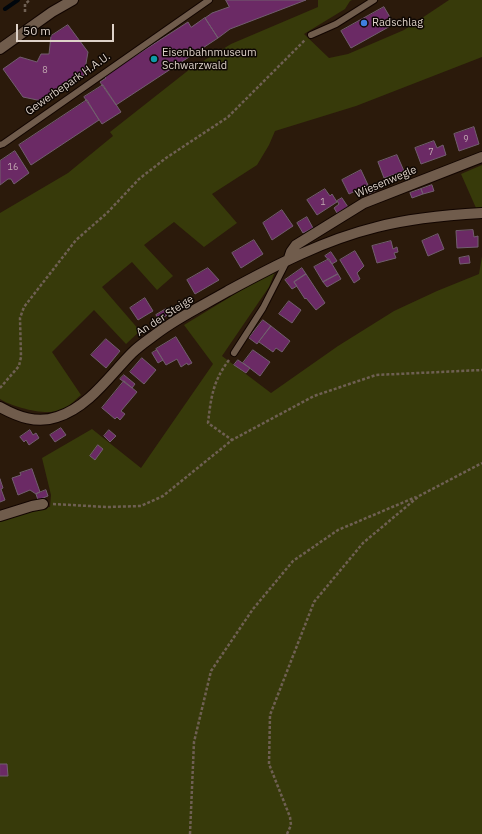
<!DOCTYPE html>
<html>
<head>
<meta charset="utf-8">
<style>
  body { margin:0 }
  #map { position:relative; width:482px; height:834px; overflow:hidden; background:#2b1a0b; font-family:"IBM Plex Sans",sans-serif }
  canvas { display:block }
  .scale { position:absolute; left:16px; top:24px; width:98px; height:18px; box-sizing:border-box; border:2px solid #ded2c9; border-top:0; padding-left:5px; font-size:12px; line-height:14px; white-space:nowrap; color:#ded2c9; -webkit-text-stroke:3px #0e0703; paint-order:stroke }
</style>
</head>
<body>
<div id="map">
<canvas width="482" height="834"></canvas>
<div class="scale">50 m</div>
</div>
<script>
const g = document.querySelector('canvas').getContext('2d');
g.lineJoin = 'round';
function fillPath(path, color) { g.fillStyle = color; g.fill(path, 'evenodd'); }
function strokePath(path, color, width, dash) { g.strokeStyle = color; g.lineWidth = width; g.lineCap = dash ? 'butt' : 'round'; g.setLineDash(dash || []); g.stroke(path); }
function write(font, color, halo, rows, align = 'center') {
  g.font = font + ' "IBM Plex Sans",sans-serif'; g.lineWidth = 3; g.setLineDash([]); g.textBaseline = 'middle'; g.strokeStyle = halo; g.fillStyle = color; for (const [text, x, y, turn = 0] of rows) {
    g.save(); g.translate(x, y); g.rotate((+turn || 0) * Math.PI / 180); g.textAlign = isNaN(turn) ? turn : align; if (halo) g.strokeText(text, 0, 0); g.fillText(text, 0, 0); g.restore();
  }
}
const green = new Path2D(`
  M 318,0 L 352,0 L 350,1 L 345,9 L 304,34 L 329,58 L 348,54 L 404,30 L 449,0 L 482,0 L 482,57 L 356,106 L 275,131 L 269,145 L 257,165 L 212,194 L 237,223 L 204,247 L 174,222 L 144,245 L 173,276 L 157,290 L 132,262 L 102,287 L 140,331 L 126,344 L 94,310 L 52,352 L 81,395 C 74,401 67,409 58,411 C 42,415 13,407 0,399 L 0,213 L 68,173 L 113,136 L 110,132 L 190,69 L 231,44 L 318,7 Z
  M 482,165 L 482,207 L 476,208 L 461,174 Z
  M 482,256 L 482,834 L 0,834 L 0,519 L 34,509 L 50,507 L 51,495 L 42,458 L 92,429 L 141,468 L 213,364 L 184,325 L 276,269 L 269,287 L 222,356 L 271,393 L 338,346 L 394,311 L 437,291 L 479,274 Z`);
const stream = new Path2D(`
  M 5,9 L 18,0`);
const building = new Path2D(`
  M 226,0 L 306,0 L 230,29 L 218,38 L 205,18 L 212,13 L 229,7 Z
  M 384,7 L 394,24 L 351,48 L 341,31 Z
  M 205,18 L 218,38 L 116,105 L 100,82 L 106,78 L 104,76 L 188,22 L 191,27 Z
  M 68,25 L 88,52 L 84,75 L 42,101 L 23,97 L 3,69 L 20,57 L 37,62 L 41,54 L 49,54 L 51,36 Z
  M 103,85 L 121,112 L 102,124 L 84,97 Z
  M 87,100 L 99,120 L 31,165 L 19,145 Z
  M 474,127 L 479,144 L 459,151 L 454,134 Z
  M 434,141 L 437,148 L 443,145 L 446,155 L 421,164 L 415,148 Z
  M 15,151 L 29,173 L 14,184 L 11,179 L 8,179 L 0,185 L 0,161 Z
  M 397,155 L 404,171 L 384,178 L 378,162 Z
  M 361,170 L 368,185 L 349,194 L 342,180 Z
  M 377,184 L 379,189 L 369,194 L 367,189 Z
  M 432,185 L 434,191 L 423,194 L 421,189 Z
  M 325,189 L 330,196 L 332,194 L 337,202 L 317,215 L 307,200 Z
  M 421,189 L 423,194 L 412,198 L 410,193 Z
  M 342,198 L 348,207 L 337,213 L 334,208 L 339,204 L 337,201 Z
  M 282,210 L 293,226 L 272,240 L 263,223 Z
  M 307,217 L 313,228 L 303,233 L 297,223 Z
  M 473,230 L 474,237 L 478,236 L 478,247 L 457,248 L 456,231 Z
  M 438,234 L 444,249 L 428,256 L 422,241 Z
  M 254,240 L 263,254 L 241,268 L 232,253 Z
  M 391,241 L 393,249 L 397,247 L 398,252 L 394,253 L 396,258 L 377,263 L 372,246 Z
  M 355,251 L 364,266 L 357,273 L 360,279 L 354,283 L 340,260 Z
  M 331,252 L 337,261 L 332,264 L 325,256 Z
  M 469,256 L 470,263 L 460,264 L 459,258 Z
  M 329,259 L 338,274 L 323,282 L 314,267 Z
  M 208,268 L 219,280 L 195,294 L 187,280 Z
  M 302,268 L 306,274 L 294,282 L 297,286 L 292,289 L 285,280 Z
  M 306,274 L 325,303 L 316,310 L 306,298 L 305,299 L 294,282 Z
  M 338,274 L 341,279 L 327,287 L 323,282 Z
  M 145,298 L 153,311 L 138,320 L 130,308 Z
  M 289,301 L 301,310 L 292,323 L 279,314 Z
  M 166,309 L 169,314 L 159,320 L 156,315 Z
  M 263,320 L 271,326 L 257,344 L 249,338 Z
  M 271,326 L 290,341 L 282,352 L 276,348 L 273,352 L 259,342 Z
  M 176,337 L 192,363 L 188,365 L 187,363 L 181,367 L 177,359 L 166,365 L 156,349 Z
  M 106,339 L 120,351 L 106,368 L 91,355 Z
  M 157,350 L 163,360 L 158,363 L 152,353 Z
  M 253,350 L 270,362 L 260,376 L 243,363 Z
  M 142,358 L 156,370 L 144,384 L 130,372 Z
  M 238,360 L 250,368 L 246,373 L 234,365 Z
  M 124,375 L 135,384 L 132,388 L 120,379 Z
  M 124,381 L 137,392 L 121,411 L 125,414 L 120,420 L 117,417 L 115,419 L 102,408 Z
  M 61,428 L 66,435 L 55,442 L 50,435 Z
  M 30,430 L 33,435 L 36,433 L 39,438 L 29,445 L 26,440 L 24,442 L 20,437 Z
  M 109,430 L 116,436 L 110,442 L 104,436 Z
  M 98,445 L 103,449 L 95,460 L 90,456 Z
  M 32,469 L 40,492 L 36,494 L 30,490 L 18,495 L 12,478 L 21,475 L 20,473 Z
  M 0,479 L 3,488 L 1,489 L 5,500 L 0,502 Z
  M 46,490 L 48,496 L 38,500 L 36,494 Z
  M 0,764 L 7,764 L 8,776 L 0,776 Z`);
const path = new Path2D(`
  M 25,12 L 25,4 L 30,0
  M 229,360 C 213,381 211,397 208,423 L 232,440
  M 0,388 L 19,366 L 21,357 L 20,318 L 24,307 L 76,240 L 107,213 L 139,179 L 166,158 L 228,117 L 305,40
  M 53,504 L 107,507 L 141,506 L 163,496 L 232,440 L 314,396 L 376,375 L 482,370
  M 190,834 L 194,742 L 211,671 L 253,609 L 293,561 L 338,530 L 416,497
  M 287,834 L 291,825 L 290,817 L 269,764 L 270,715 L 314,602 L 363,543 L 419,496 L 482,463`);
const service = new Path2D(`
  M 311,35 L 336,24 L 374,0
  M 0,145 L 3,144 L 209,0
  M 234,353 L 263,308 L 287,261`);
const minor = new Path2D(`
  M 0,49 L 52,12 L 73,0
  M 289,258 L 291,252 L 296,245 L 364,203 L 482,157
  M 0,407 C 18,417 37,424 57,417 C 89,407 110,375 132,353 C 139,346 148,340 156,334 C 178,317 204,305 228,291 C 276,265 324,240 377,227 C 411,218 447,215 482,213
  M 0,516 L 32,506 L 43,504`);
const markers = [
  [364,23,4,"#3f7fe0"],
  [154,59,4,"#0f9aa8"]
];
const numberNames = [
  ["8",45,70],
  ["9",466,139],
  ["7",431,152],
  ["16",13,167],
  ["1",323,202]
];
const poiNames = [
  ["Radschlag",372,23],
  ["Eisenbahnmuseum",162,53],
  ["Schwarzwald",162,66]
];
const streetNames = [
  ["Gewerbepark H.A.U.",68,84,-35],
  ["Wiesenwegle",386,182,-23],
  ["An der Steige",165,316,-33]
];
fillPath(green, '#373a0a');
strokePath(stream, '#00060c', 4);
fillPath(building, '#6b2a65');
strokePath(building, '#725e6f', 1);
strokePath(service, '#120500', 8);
strokePath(minor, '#120500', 12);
strokePath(path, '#6f6053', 2.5, [3, 2]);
strokePath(service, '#705c4c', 6);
strokePath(minor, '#705c4c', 10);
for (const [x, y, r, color] of markers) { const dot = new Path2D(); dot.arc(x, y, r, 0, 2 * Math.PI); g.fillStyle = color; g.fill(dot); strokePath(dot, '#0e0703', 1.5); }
write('9px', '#c1a8b0', null, numberNames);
write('11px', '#ded2c9', '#0e0703', poiNames, 'left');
write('11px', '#ded2c9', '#0e0703', streetNames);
</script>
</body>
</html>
